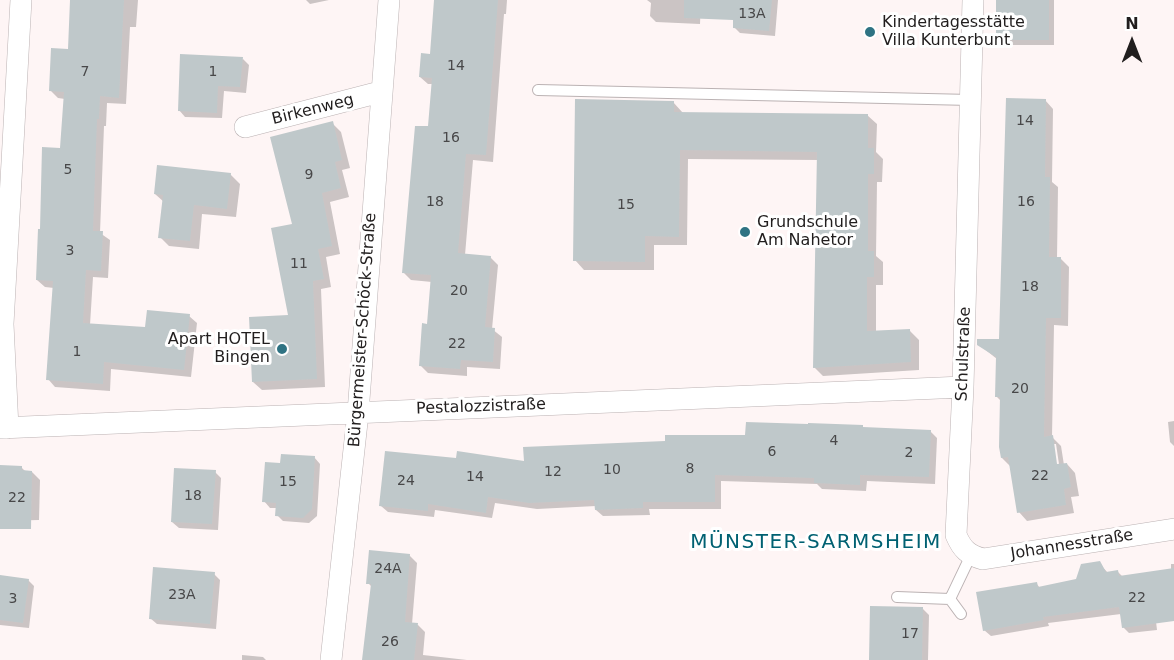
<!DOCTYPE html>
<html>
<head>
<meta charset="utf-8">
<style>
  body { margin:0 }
  #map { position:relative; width:1174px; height:660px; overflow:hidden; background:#fef5f5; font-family:"DejaVu Sans",sans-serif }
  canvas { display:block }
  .north { position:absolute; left:1102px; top:12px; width:60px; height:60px; -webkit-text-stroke:4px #fff; paint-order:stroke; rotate:0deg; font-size:16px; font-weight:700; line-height:24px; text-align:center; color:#211e1e }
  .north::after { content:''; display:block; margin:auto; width:21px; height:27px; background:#211e1e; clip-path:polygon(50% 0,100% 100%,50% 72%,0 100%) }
</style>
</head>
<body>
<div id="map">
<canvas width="1174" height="660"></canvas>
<div class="north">N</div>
</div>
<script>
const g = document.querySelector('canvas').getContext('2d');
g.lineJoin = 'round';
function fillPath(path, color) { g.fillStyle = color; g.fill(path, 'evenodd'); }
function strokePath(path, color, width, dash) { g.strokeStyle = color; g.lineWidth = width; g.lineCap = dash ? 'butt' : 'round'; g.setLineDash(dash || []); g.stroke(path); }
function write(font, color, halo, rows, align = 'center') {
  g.font = font + ' "DejaVu Sans",sans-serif'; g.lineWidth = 6; g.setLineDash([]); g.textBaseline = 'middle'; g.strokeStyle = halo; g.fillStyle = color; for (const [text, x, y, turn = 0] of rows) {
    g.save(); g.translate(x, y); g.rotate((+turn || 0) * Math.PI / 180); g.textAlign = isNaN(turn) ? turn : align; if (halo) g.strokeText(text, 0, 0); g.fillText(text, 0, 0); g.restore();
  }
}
const shadow = new Path2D(`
  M 72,0 L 138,0 L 136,27 L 130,27 L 126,104 L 107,103 L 106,126 L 104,126 L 100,233 L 110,240 L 108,278 L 93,277 L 90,325 L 146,329 L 189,316 L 197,323 L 191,377 L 111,369 L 110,391 L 55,387 L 48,379 L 54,288 L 45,287 L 37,280 L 41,231 L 62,150 L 65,99 L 58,98 L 51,91 L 69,51 Z
  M 306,0 L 329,0 L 310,4 Z
  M 436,0 L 507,0 L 506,14 L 504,14 L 493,162 L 473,160 L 465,255 L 490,257 L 498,265 L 492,329 L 502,337 L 500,369 L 467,367 L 467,376 L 428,373 L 421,366 L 428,325 L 432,282 L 411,280 L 404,273 L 430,128 L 433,84 L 428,84 L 420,77 L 432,56 Z
  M 647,0 L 701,0 L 700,24 L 656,22 L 650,16 L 651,3 Z
  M 737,0 L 778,0 L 775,36 L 740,33 L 734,27 Z
  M 997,0 L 1054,0 L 1054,45 L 1003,45 L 997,39 Z
  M 243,59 L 249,65 L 246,93 L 224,91 L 222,118 L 185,117 L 179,110 Z
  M 1045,100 L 1053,109 L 1052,182 L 1058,187 L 1057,259 L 1061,259 L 1069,267 L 1068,326 L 1054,325 L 1052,437 L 1061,446 L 1064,465 L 1067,464 L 1075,473 L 1079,496 L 1071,497 L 1074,513 L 1027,521 L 1019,512 L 1011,467 L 1002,458 L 1001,401 L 996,396 L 997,359 L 978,344 L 1000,341 ZM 1053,444 L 1056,444 L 1060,471 L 1057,472 Z
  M 673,102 L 683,113 L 867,115 L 877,124 L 876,152 L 883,159 L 882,182 L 877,182 L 876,256 L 883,262 L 883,285 L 876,285 L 876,332 L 910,331 L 919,340 L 919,370 L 823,376 L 814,367 L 818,160 L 688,159 L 687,245 L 654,245 L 654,270 L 584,270 L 575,260 Z
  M 332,123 L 341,132 L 350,168 L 342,170 L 349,197 L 330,202 L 340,254 L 326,257 L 331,287 L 321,289 L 325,387 L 262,390 L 253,382 L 290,316 L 294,225 Z
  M 230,174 L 240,184 L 236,217 L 202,214 L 199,249 L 169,246 L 160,237 L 164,202 L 155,194 Z
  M 1174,421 L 1174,446 L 1170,442 L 1168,422 Z
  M 864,429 L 930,431 L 937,438 L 935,484 L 867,481 L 866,491 L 822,489 L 817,484 L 721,481 L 721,509 L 649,509 L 650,515 L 603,516 L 596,510 L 596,506 L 537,509 L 495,503 L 492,518 L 435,510 L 434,517 L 388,512 L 381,506 L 457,460 L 525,463 L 747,437 Z
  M 314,457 L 320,464 L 317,516 L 309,523 L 283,521 L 277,515 L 278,508 L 270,508 L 264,501 L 282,464 Z
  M 0,466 L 21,467 L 26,472 L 32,472 L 40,480 L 39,520 L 0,521 Z
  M 215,472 L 221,478 L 218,530 L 179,528 L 172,522 Z
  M 409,555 L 417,563 L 412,624 L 418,625 L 425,632 L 423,655 L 467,660 L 363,660 L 372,587 L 368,583 Z
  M 1099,563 L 1108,573 L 1118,572 L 1123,577 L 1171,570 L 1171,564 L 1174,564 L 1174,606 L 1155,613 L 1157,630 L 1129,633 L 1123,627 L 1121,614 L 1048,623 L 1049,626 L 991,636 L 984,630 L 1036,583 L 1040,588 L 1078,580 Z
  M 214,574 L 220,580 L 216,629 L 157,624 L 150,618 Z
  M 0,577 L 28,580 L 34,586 L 29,628 L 0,625 Z
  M 923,609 L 929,615 L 928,660 L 871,660 Z
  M 242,655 L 263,657 L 266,660 L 242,660 Z`);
const building = new Path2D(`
  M 70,0 L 124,0 L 119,98 L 100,96 L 99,119 L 97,119 L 93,231 L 103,231 L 101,271 L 86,270 L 83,323 L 145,327 L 147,310 L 190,314 L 184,370 L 104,362 L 103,384 L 46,380 L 53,281 L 36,280 L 38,229 L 40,229 L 42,147 L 60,148 L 64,92 L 49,91 L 51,48 L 68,49 Z
  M 434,0 L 498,0 L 486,155 L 466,154 L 458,253 L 491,256 L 485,327 L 495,328 L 493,362 L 461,360 L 460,369 L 419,366 L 422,323 L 427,324 L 431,275 L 402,273 L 415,126 L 428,126 L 432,78 L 419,77 L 421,53 L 430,54 Z
  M 684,0 L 772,0 L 769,31 L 733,28 L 733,20 L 684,18 Z
  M 996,0 L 1049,0 L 1049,40 L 996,40 Z
  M 180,54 L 243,57 L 240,87 L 218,86 L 217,113 L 178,111 Z
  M 1006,98 L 1046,99 L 1045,177 L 1050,177 L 1049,257 L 1061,257 L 1061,318 L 1046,318 L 1044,437 L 1053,435 L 1057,464 L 1067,463 L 1071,487 L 1064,489 L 1066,505 L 1017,513 L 1008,457 L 1001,458 L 999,447 L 1000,397 L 995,397 L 996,357 L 977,345 L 977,339 L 999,339 Z
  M 575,99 L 674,101 L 674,112 L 868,114 L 868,148 L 874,148 L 874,174 L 868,174 L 868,251 L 874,251 L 874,277 L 867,277 L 867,331 L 910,329 L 911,362 L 813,368 L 817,152 L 680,150 L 679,237 L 645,236 L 645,262 L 573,261 Z
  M 333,121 L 342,160 L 335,162 L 341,188 L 322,193 L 332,246 L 318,249 L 324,279 L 313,281 L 317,379 L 252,382 L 249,317 L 288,315 L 271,228 L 292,224 L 270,137 Z
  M 157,165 L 231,173 L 227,209 L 194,205 L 190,241 L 158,238 L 163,195 L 154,194 Z
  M 746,422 L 808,424 L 808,423 L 863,425 L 863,427 L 931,430 L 929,477 L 860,475 L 860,485 L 814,483 L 814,478 L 715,475 L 715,502 L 643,502 L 643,508 L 595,510 L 594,500 L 529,503 L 488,497 L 486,513 L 428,504 L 428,511 L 379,506 L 385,451 L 456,458 L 457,451 L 524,461 L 523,447 L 665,441 L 665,435 L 745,435 Z
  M 281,454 L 315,456 L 312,509 L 303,518 L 275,516 L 276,503 L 262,502 L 265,462 L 280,463 Z
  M 0,465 L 22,466 L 22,470 L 32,471 L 31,529 L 0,529 Z
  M 174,468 L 216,470 L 212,524 L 171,522 Z
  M 369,550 L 410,554 L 405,622 L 418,623 L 414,660 L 362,660 L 371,584 L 366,584 Z
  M 1100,561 L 1106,572 L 1118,570 L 1119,576 L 1174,568 L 1174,621 L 1122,628 L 1119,607 L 1043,617 L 1044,620 L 983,631 L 976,592 L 1037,582 L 1038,587 L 1076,579 L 1081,564 Z
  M 153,567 L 215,572 L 210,624 L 149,619 Z
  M 0,575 L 29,579 L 23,623 L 0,620 Z
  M 870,606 L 923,607 L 922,660 L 869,660 Z`);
const lane = new Path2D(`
  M 538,90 L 971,100
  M 897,597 L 950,599
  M 961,614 L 950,599 L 971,555`);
const street = new Path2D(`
  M 973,0 L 963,387 L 956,535 C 962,549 968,555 983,559 L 1174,529
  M 245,127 L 380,92
  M 0,428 L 963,387
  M 8,428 L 3,324 L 21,0
  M 331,660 L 358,413 L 389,0`);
const markers = [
  [870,32,6,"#2f7383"],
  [745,232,6,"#2f7383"],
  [282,349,6,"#2f7383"]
];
const numberNames = [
  ["13A",752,14],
  ["14",456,66],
  ["7",85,72],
  ["1",213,72],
  ["14",1025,121],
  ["16",451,138],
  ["5",68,170],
  ["9",309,175],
  ["18",435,202],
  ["16",1026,202],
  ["15",626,205],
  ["3",70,251],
  ["11",299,264],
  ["18",1030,287],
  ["20",459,291],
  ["22",457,344],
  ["1",77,352],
  ["20",1020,389],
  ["4",834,441],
  ["6",772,452],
  ["2",909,453],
  ["8",690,469],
  ["10",612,470],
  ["12",553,472],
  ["22",1040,476],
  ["14",475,477],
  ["24",406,481],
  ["15",288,482],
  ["18",193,496],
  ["22",17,498],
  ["24A",388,569],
  ["23A",182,595],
  ["22",1137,598],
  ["3",13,599],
  ["17",910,634],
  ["26",390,642]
];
const poiNames = [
  ["Kindertagesstätte",882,23],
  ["Villa Kunterbunt",882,41],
  ["Grundschule",757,223],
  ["Am Nahetor",757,241],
  ["Apart HOTEL",270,340,"right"],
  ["Bingen",270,358,"right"]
];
const streetNames = [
  ["Birkenweg",313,110,-14],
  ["Bürgermeister-Schöck-Straße",363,330,-86],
  ["Schulstraße",964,354,-88],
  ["Pestalozzistraße",481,407,-2],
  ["Johannesstraße",1072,545,-9]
];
const quarterNames = [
  ["MÜNSTER-SARMSHEIM",816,543]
];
fillPath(shadow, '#0003');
fillPath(building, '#bfc8ca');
strokePath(lane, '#bbb2b3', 12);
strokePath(street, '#bbb2b3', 22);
strokePath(lane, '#fff', 10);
strokePath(street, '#fff', 21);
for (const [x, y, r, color] of markers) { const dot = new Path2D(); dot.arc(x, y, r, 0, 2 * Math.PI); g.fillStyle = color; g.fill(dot); strokePath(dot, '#fff', 2); }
write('14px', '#484849', null, numberNames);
write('16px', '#211e1e', '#fff', poiNames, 'left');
write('16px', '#211e1e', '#fff', streetNames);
g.letterSpacing = '1.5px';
write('20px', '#006172', '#fff', quarterNames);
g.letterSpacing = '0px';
</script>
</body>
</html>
